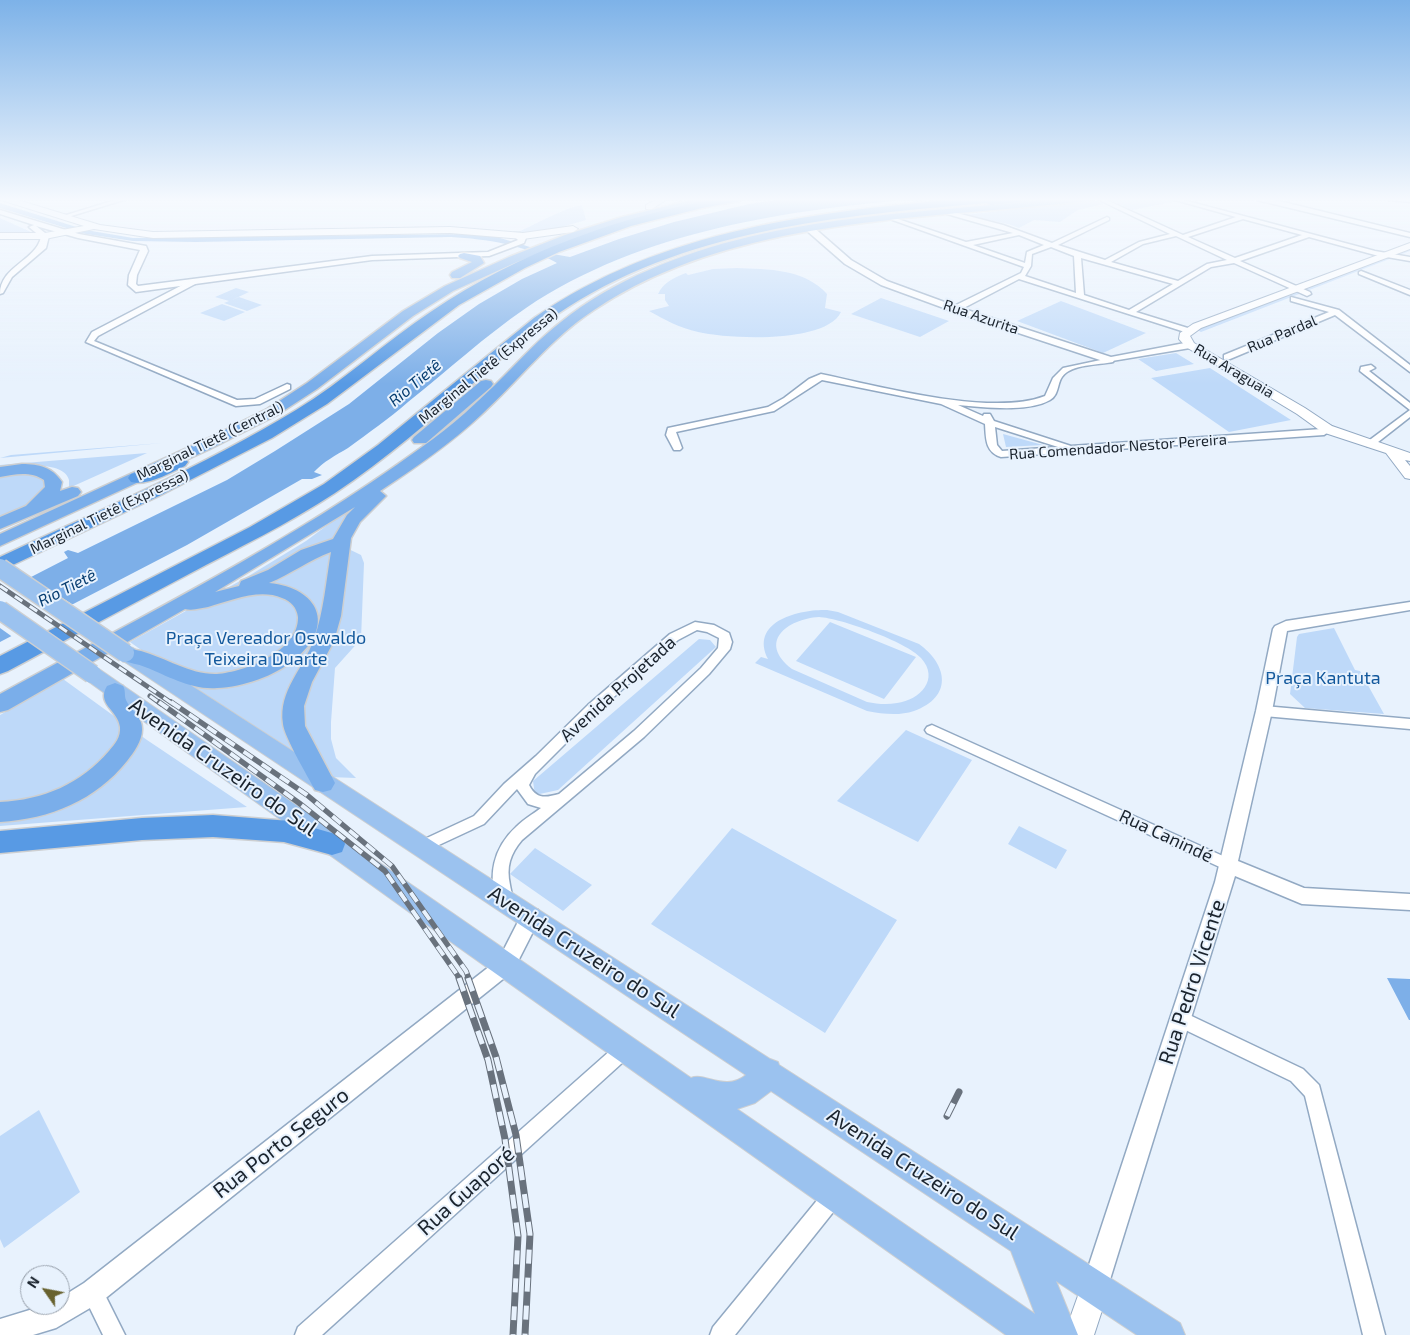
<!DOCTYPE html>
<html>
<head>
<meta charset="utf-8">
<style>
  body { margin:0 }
  #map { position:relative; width:1410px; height:1335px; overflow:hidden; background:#e8f2fd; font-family:"Exo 2",sans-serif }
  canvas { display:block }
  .north { position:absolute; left:20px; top:1265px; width:50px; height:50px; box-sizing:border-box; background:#e8f2fd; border:1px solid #969faa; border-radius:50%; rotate:303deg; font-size:14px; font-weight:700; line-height:20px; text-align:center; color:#1a232d }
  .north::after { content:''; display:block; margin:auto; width:18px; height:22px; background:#68622f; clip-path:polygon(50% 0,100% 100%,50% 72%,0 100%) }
</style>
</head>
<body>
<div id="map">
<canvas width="1410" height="1335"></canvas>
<div class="north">N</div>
</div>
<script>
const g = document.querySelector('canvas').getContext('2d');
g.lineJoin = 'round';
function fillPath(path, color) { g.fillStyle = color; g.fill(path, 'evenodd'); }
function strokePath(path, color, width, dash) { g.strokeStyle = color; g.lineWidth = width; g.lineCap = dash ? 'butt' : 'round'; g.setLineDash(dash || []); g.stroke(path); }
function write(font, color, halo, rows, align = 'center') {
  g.font = font + ' "Exo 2",sans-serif'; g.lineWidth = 4; g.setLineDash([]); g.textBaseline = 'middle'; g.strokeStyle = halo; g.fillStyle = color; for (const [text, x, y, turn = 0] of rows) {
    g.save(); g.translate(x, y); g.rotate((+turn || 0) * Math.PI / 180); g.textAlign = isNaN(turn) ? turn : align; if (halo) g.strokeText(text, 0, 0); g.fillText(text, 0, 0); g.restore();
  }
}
const green = new Path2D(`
  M 1106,198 L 1164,198 L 1178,201 L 1132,210 Z
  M 1094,200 L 1104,204 L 1078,210 L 1060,222 L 1034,220 L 1019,228 L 1008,224 L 964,215 Z
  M 582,205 L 586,220 L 548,231 L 514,234 C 530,227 568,206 582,205 Z
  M 0,218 L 31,232 L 0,234 Z
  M 1410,249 L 1410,251 L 1201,332 L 1197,330 Z
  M 737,268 C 768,269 805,269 827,294 L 825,308 L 841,312 C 826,344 728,339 698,332 C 680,328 665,320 649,311 L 669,306 L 665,300 L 665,294 L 658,294 C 664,282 673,278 686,273 L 688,275 L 713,269 Z
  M 236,288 L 249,292 L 232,300 L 239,297 L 262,305 L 247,311 L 224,303 L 229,301 L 215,297 Z
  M 881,298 L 949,321 L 920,337 L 851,314 Z
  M 1061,301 L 1146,333 L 1103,353 L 1017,321 Z
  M 222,304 L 245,312 L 224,321 L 200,313 Z
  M 1176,353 L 1194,364 L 1156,371 L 1138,359 Z
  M 1210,368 L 1291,420 L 1229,432 L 1151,378 Z
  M 1003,434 L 1043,445 L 1006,447 Z
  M 162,443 L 0,458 L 11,455 Z
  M 147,453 L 69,488 C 69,485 69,483 69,480 C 64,459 15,467 0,468 L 0,465 Z
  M 29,473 L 46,481 L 46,485 C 36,503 18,510 0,519 L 0,476 Z
  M 353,506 L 343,520 L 332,541 L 361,555 L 364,563 L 361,639 L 335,668 L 331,722 L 331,739 L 336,758 L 356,778 L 329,777 L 196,689 L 130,642 L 247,577 L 306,541 Z
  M 827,610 L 838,612 L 919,644 C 948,665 953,697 914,711 C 899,716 883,714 867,711 L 755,663 L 761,657 L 768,659 C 749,621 800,609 827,610 ZM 819,617 C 840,618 907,642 921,658 C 940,679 920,700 897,703 C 887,705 877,704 867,702 L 792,669 C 757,642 787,619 819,617 Z
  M 830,622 L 916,657 L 884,699 L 796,661 Z
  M 1334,628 L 1355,670 L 1360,671 L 1384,714 L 1305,708 L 1290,694 L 1297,637 L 1299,634 Z
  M 699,639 L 710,640 L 716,647 L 558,790 L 535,795 L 533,781 Z
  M 63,679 L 147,740 L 247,807 L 0,826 L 0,715 Z
  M 906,730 L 972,760 L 918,842 L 837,801 Z
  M 1019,826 L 1067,850 L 1056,869 L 1008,844 Z
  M 732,828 L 897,920 L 825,1033 L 651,924 Z
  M 535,848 L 592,885 L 563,911 L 510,874 Z
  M 39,1110 L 80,1192 L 4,1248 L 0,1239 L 0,1136 Z`);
const water = new Path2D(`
  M 789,198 L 924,198 C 788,210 642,230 526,308 C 485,336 447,371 408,402 C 389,419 368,433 348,448 C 336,455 323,462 314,472 L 322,475 L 312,479 L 302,479 L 187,545 L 0,642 L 0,593 L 68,558 L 64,552 L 68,550 L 78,553 L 227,480 L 275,451 L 349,404 L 438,333 L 479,304 L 522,279 L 557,263 C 526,245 486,239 451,237 L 196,242 L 133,241 L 86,234 L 0,208 L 0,203 L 86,230 L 133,238 L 470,234 L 497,237 L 553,254 L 570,257 L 619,239 L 674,222 L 749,204 Z
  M 1387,978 L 1410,979 L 1410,1020 L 1409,1020 Z`);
const pier = new Path2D(`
  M 28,576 L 75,606 L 14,638 L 0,628 L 0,590 Z`);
const minor = new Path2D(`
  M 122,198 L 130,198 L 68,217 L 63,216 Z
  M 1095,198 L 1102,198 L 1183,235 L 1236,217 L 1168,198 L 1176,198 L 1375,251 L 1410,257 L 1410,261 L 1375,255 L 1309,237 L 1240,261 L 1310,292 L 1311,294 L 1307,296 L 1234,263 L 1211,267 L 1136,312 L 1191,329 L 1191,333 L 1188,333 L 1019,279 L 958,311 L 952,311 L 952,307 L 1021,273 L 1024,267 L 887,218 L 892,217 L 966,242 L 1013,233 L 947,214 L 946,213 L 949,211 L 1003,225 L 1052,243 L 1107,217 L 1109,218 L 1109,220 L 1058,245 L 1105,260 L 1139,242 L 1170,234 ZM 1243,219 L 1302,235 L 1235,258 L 1188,237 ZM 1019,235 L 1044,245 L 1027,252 L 1025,263 L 973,245 ZM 1176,236 L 1227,260 L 1207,264 L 1178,281 L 1111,262 L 1143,244 ZM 1051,247 L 1074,256 L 1076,293 L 1025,276 L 1031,266 L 1032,254 ZM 1081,258 L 1173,284 L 1129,310 L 1084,295 Z
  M 1386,198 L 1410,198 L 1410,202 L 1389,200 Z
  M 1361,271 L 1410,290 L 1410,295 L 1359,274 L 1359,272 Z
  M 190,281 L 197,283 L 98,336 L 94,341 L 237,400 L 255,399 L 287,384 L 290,385 L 290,389 L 260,404 L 236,406 L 86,342 L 92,332 Z
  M 1291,297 L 1339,310 L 1410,365 L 1410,372 L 1335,315 L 1230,359 L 1224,359 L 1224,355 L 1329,312 L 1291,301 Z
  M 1110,358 L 1114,360 L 1113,362 C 1099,365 1071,364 1062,377 C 1057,384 1059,395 1050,400 C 1027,413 984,407 958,405 L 983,416 L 984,414 L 990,414 L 994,421 L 1071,446 L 1322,429 L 1329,425 L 1334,428 L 1324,435 L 1001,457 C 985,452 986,438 985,424 L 941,404 L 822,380 L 774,411 L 676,432 L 682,448 L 680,450 L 674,450 L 666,435 L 668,428 L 768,407 L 784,398 L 809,379 L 821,374 C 878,386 992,417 1045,396 L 1053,378 L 1063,368 ZM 995,427 L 1058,447 L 1002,451 L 997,445 Z
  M 1371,365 L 1375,368 L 1369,371 L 1410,403 L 1410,410 L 1360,371 L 1361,367 Z
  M 1410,410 L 1410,417 L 1373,446 L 1367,446 L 1367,442 Z
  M 695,622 L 714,625 L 729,633 L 732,642 L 730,649 L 709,674 L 644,737 L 522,840 C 510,854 506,867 510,885 C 511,892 514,898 511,905 L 505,907 L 499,905 C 486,877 494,847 516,827 C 524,819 533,814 541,808 L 528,804 L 517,789 L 484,824 L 426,851 L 421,853 L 416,851 L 414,847 L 416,843 L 474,816 L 504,784 L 536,756 L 588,705 L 670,634 ZM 697,630 L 707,632 L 719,638 L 718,648 L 701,668 L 634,731 L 559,794 C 545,798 536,799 529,785 L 535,774 L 598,711 L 678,640 Z
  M 1264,706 L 1410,719 L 1410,729 L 1264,716 L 1259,714 L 1257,711 L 1259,708 Z
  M 932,725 L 1234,861 L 1237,865 L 1234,869 L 1229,871 L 1224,869 L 927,733 L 925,730 L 927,727 Z
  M 1181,1011 L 1303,1069 L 1319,1085 L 1385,1335 L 1363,1335 L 1305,1096 L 1291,1081 L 1175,1025 L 1172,1019 L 1175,1013 Z
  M 626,1039 L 632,1042 L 635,1048 L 632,1054 L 322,1335 L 295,1335 L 298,1327 L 620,1042 Z
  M 835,1184 L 842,1187 L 845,1194 L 842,1201 L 735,1335 L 710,1335 L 713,1327 L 828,1187 Z
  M 93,1281 L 100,1285 L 125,1335 L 103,1335 L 82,1292 L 86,1285 Z`);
const tertiary = new Path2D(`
  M 1257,198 L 1267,198 L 1410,233 L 1410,237 L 1257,200 Z
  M 0,210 L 79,234 L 146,246 L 148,251 L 137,275 L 136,284 L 138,286 L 372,256 L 488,252 L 518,240 L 513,235 L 514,233 L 520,233 L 526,238 L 524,243 L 489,256 L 372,260 L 136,292 L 128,285 L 129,275 L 140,250 L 78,238 L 36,226 L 49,236 L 46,248 L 12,277 L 3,293 L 0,294 C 0,266 36,261 41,237 L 29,227 L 34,225 L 0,214 Z
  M 806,226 L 812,226 L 851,260 L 887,281 L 958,307 L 1111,357 L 1190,342 L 1195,345 L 1190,348 L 1106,362 L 952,311 L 881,285 L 845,264 L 806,230 Z
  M 1410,602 L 1410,610 L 1287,631 L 1272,711 L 1238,861 L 1304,888 L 1410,894 L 1410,910 L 1302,904 L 1235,876 L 1108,1286 L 1104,1295 L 1095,1299 L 1086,1295 L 1082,1286 L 1215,882 L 1256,711 L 1273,629 L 1275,626 L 1286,621 Z
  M 531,908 L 538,910 L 541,916 L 513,971 L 102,1301 L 56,1328 L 33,1335 L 0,1335 L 0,1319 L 46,1305 L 60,1305 L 60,1298 L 84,1283 L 499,959 L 524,910 Z`);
const secondary = new Path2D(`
  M 0,198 L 11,198 L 100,225 L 153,232 L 450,227 L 523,233 L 573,226 L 578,229 L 573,232 L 523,239 L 450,233 L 153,238 L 94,229 L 45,239 L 0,239 L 0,233 L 45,233 L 84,226 L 1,200 Z
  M 660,198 L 669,198 L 652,209 L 646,209 L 646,205 Z
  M 1410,243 L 1410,249 L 1201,328 L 1190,336 L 1194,343 L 1305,408 L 1332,426 L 1410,453 L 1410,461 L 1405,460 L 1410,466 L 1410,479 L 1405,478 L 1386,453 L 1322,432 L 1297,414 L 1186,347 L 1179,339 L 1180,333 L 1193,324 Z
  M 1095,1271 L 1105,1276 L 1110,1286 L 1094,1335 L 1064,1335 L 1085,1276 Z`);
const primary = new Path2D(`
  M 126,646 L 133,648 L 770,1059 L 778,1062 L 779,1065 L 1180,1323 L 1185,1335 L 1137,1335 L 1056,1281 L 1078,1335 L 1006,1335 L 437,932 L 85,679 L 82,674 L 85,669 L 92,667 L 99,669 L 691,1078 C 705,1072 725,1092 746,1075 L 119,658 L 116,653 L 119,648 ZM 771,1091 L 1011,1251 L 1035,1314 L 737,1109 L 755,1103 Z`);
const trunk = new Path2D(`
  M 701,198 L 718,198 L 717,200 L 629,221 L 573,240 L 517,262 L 453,291 L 413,316 L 317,389 L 277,415 L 210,449 L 0,546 L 0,534 L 213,436 L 267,409 L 307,383 L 403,311 L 445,286 L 509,257 L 565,235 L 622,217 Z
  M 1063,198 L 1091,198 L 1086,201 C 925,220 734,216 594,310 C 551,338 519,380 481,415 C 450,444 415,468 380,491 L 386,496 L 360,522 L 351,538 L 341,616 L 334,641 L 312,682 L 304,706 L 305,726 L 335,783 L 331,790 L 323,792 L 315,790 C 308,777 284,736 283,724 C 278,690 304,669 314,639 C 324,611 326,581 331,552 C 309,560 291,574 269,583 C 319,588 336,626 295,659 C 275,676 243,687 217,688 C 191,690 168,676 145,667 C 138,664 130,663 123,661 L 120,656 L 123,651 L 130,649 L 141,651 C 166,658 191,675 217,674 C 245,672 299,651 298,617 C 297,608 291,601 282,598 C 259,588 230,601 208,607 C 201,608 193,611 185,609 L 8,710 L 0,712 L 0,694 C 142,616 290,543 422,447 C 452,426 478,402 504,376 C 522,358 540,338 561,322 C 587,301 618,283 649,270 C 778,213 925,214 1063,198 ZM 355,507 L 347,515 L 333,539 L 301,550 L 268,570 L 241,581 L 239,586 L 215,592 Z
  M 464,253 L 480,256 L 484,263 L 460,278 L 452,278 L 450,275 L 452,272 L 472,262 L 460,258 L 458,256 L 460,254 Z
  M 486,380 L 491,381 L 493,384 L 491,387 L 426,443 L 414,443 L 412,440 L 414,437 L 481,381 Z
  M 22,464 C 39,464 52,467 62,482 L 60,491 L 72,487 L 78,488 L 81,492 L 78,496 L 0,529 L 0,517 L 26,506 L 45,487 L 44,480 C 31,471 15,474 0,477 L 0,467 Z
  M 115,683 L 123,686 C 126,691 124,695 126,700 C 131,711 143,717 142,730 C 142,741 134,752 127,761 C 96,800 50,819 0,822 L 0,802 C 43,800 81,784 109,751 C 115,744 121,737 120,727 C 118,710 96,704 107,686 Z`);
const motorway = new Path2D(`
  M 723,198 L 744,198 L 739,201 L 702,208 L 631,226 L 559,252 L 525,268 L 459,305 L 327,404 L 272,438 L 159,496 L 0,571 L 0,557 C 100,510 202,467 296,410 C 344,381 385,342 432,311 C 519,252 620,216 723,198 Z
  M 973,198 L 1033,198 L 1028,201 L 991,205 L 986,203 C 838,216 682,229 556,315 C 528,334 503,357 478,379 C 432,419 386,459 335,493 C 288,524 238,548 189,574 C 128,606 68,639 8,671 L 0,674 L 0,656 L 250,527 L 324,484 L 378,445 L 534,318 C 663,228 820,211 973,198 Z
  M 179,457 L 185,458 L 188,462 L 185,466 C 169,473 149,486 131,482 L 128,478 L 131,474 L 148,470 Z
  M 213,815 L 290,821 L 342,836 L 345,844 L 342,852 L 332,855 L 284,842 L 213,837 L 142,840 L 0,853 L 0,831 L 142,818 Z`);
const railFar2 = new Path2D(`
  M 0,586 L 173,704
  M 150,696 L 161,704`);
const railFar1 = new Path2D(`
  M 159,702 L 299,803 L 385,871 L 460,979
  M 171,702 L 307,795 L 392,866 L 466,971 L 469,979`);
const rail = new Path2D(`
  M 459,978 L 488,1060 L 505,1139 L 518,1236 L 513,1335
  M 468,978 L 496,1057 L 516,1135 L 530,1234 L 525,1335
  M 947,1116 L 959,1092`);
const primaryBridge = new Path2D(`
  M 0,568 L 125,653
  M 0,610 L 92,674`);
const farStreetnames = [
  ["Rua Azurita",981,317,19],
  ["Rua Pardal",1282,334,-23],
  ["Marginal Tietê (Expressa)",488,366,-39],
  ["Rua Araguaia",1234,371,31],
  ["Marginal Tietê (Central)",210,441,-26],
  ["Rua Comendador Nestor Pereira",1118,447,-4],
  ["Marginal Tietê (Expressa)",109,512,-26]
];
const farWaternames = [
  ["Rio Tietê",415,383,-40],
  ["Rio Tietê",67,588,-27]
];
const parkNames = [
  ["Praça Vereador Oswaldo",266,638],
  ["Teixeira Duarte",266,659],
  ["Praça Kantuta",1323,678]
];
const streetNames = [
  ["Avenida Projetada",618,689,-42],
  ["Rua Canindé",1166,836,25]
];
const nearStreetnames = [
  ["Avenida Cruzeiro do Sul",223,767,35],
  ["Avenida Cruzeiro do Sul",584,952,33],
  ["Rua Pedro Vicente",1192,982,-72],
  ["Rua Porto Seguro",281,1143,-38],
  ["Avenida Cruzeiro do Sul",923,1174,33],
  ["Rua Guaporé",466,1191,-42]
];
fillPath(green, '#bed9f9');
fillPath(water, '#7dafe8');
fillPath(pier, '#e8f2fd');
strokePath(minor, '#92a9c3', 3);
strokePath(tertiary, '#92a9c3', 3);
strokePath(secondary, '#92a9c3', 2);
strokePath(primary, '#cdcfd1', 2);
strokePath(trunk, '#cdcfd1', 3);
strokePath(motorway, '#cdcfd1', 3);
fillPath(minor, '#fff');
fillPath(tertiary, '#fff');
fillPath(secondary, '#fff');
fillPath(primary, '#9bc2ef');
fillPath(trunk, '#7aaeea');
fillPath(motorway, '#589ae4');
strokePath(railFar2, '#69727d', 5);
strokePath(railFar1, '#69727d', 5.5);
strokePath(rail, '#69727d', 7);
strokePath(railFar2, '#e8f2fd', 3, [9]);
strokePath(railFar1, '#e8f2fd', 4, [11]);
strokePath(rail, '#e8f2fd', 5, [14]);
strokePath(primaryBridge, '#cdcfd1', 21, []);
strokePath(primaryBridge, '#9bc2ef', 18);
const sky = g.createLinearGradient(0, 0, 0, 384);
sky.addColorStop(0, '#7db2e8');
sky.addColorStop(0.52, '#f5f9fe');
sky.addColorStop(1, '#f5f9fe00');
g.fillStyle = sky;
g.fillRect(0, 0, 1410, 384);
write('15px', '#1a232d', '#e8f2fd', farStreetnames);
write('italic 16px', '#073d70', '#e8f2fd', farWaternames);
write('18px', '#12589c', '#e8f2fd', parkNames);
write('18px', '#1a232d', '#e8f2fd', streetNames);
write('21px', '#1a232d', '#e8f2fd', nearStreetnames);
</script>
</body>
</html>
